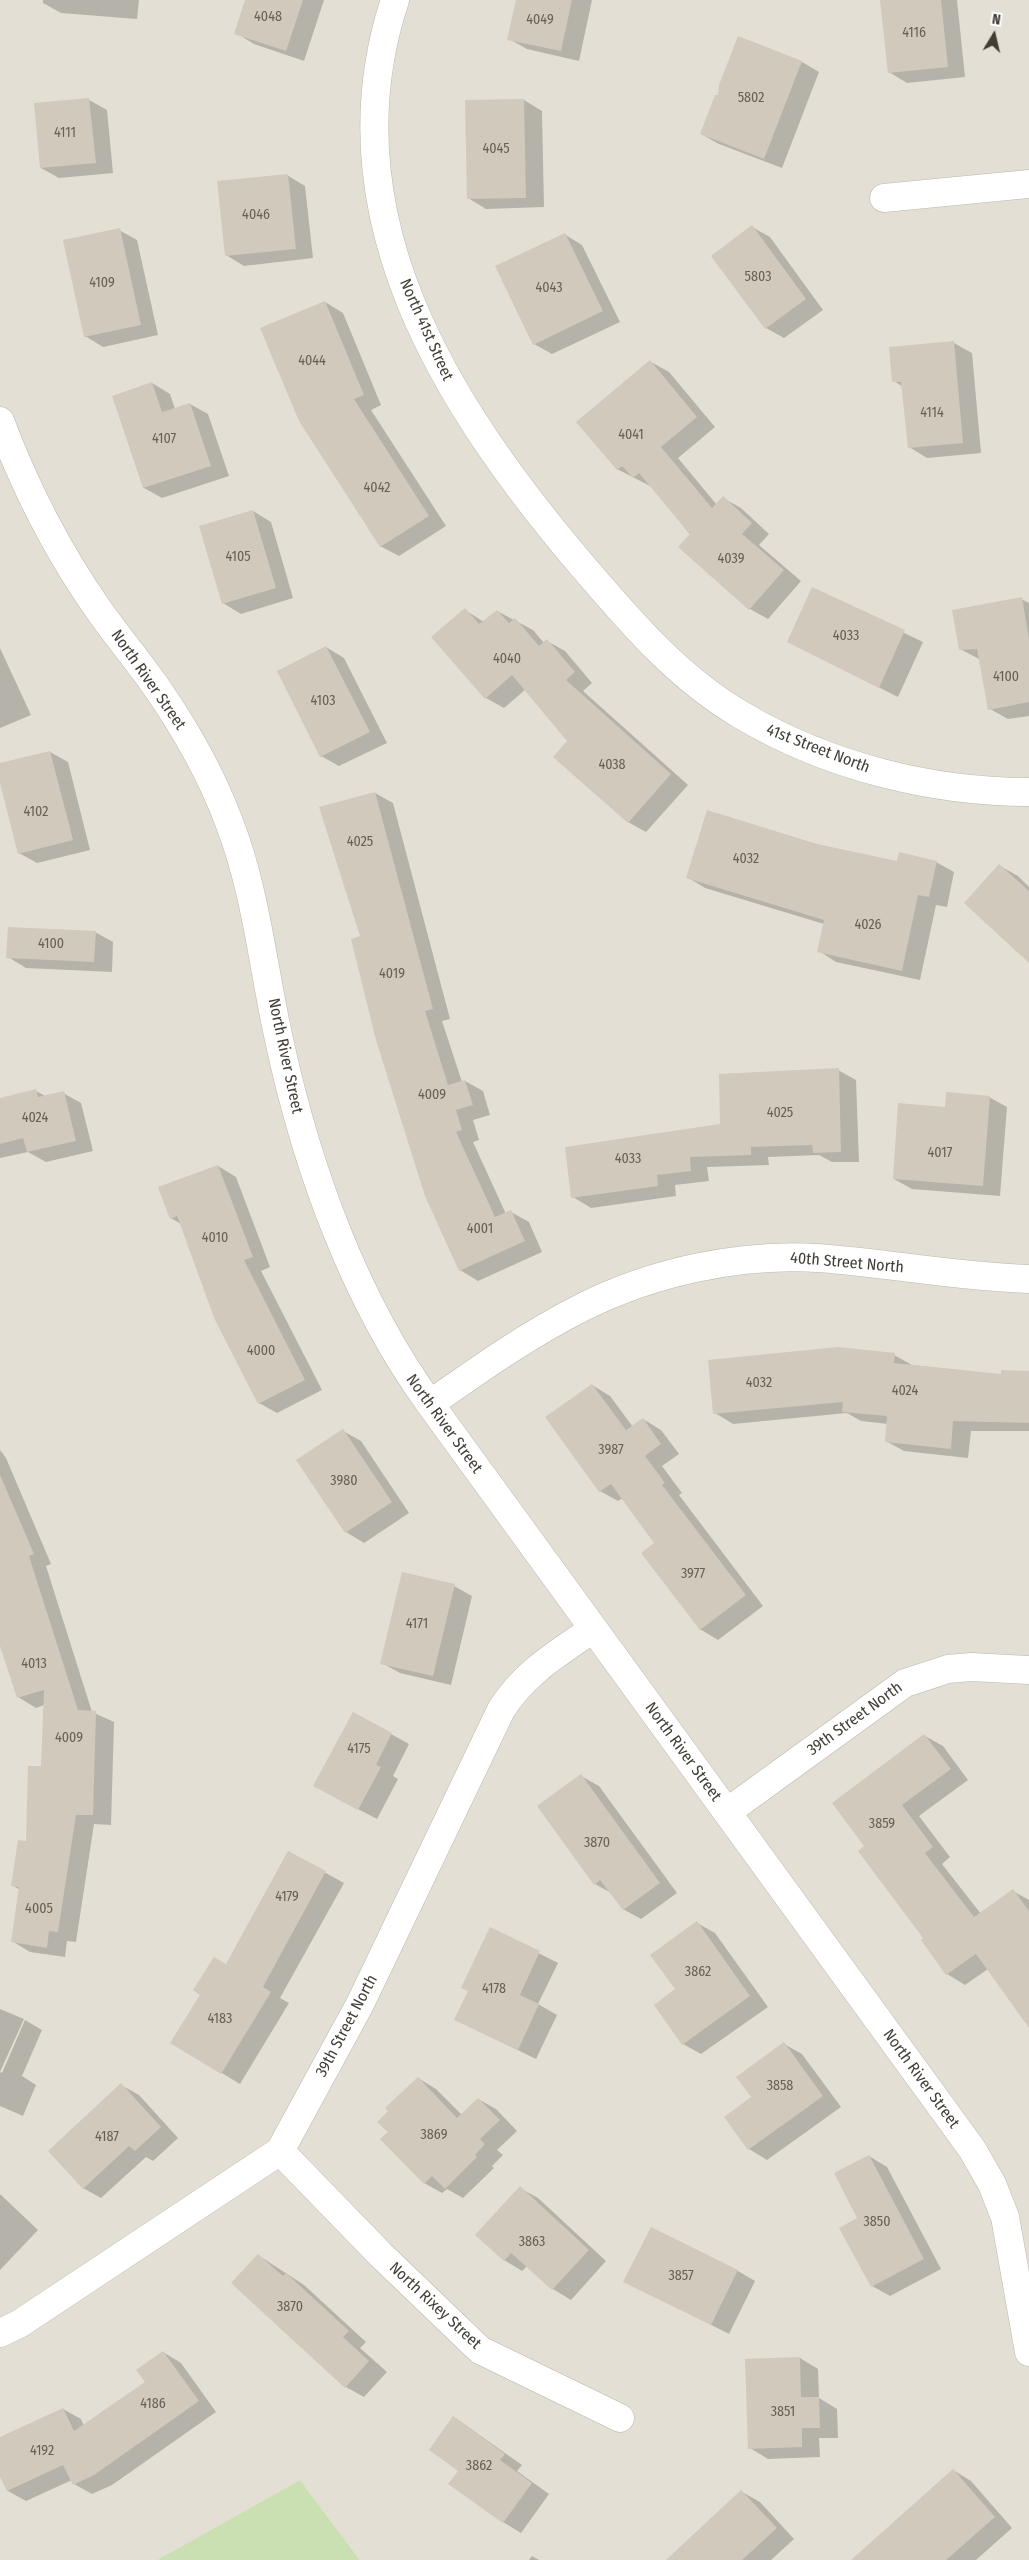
<!DOCTYPE html>
<html>
<head>
<meta charset="utf-8">
<style>
  body { margin:0 }
  #map { position:relative; width:1029px; height:2560px; overflow:hidden; background:#f0ede5; font-family:"Fira Sans Condensed",sans-serif }
  canvas { display:block }
  .north { position:absolute; left:969px; top:10px; width:50px; height:50px; -webkit-text-stroke:4px #fff; paint-order:stroke; rotate:9deg; font-size:14px; font-weight:700; line-height:20px; text-align:center; color:#423d35 }
  .north::after { content:''; display:block; margin:auto; width:18px; height:22px; background:#423d35; clip-path:polygon(50% 0,100% 100%,50% 72%,0 100%) }
</style>
</head>
<body>
<div id="map">
<canvas width="1029" height="2560"></canvas>
<div class="north">N</div>
</div>
<script>
const g = document.querySelector('canvas').getContext('2d');
g.lineJoin = 'round';
function fillPath(path, color) { g.fillStyle = color; g.fill(path, 'evenodd'); }
function strokePath(path, color, width, dash) { g.strokeStyle = color; g.lineWidth = width; g.lineCap = dash ? 'butt' : 'round'; g.setLineDash(dash || []); g.stroke(path); }
function write(font, color, halo, rows, align = 'center') {
  g.font = font + ' "Fira Sans Condensed",sans-serif'; g.lineWidth = 4.5; g.setLineDash([]); g.textBaseline = 'middle'; g.strokeStyle = halo; g.fillStyle = color; for (const [text, x, y, turn = 0] of rows) {
    g.save(); g.translate(x, y); g.rotate((+turn || 0) * Math.PI / 180); g.textAlign = isNaN(turn) ? turn : align; if (halo) g.strokeText(text, 0, 0); g.fillText(text, 0, 0); g.restore();
  }
}
const residential = new Path2D(`
  M 0,0 L 1029,0 L 1029,2560 L 360,2560 L 300,2480 L 157,2560 L 0,2560 Z`);
const green = new Path2D(`
  M 300,2480 L 360,2560 L 157,2560 Z`);
const shadow = new Path2D(`
  M 43,0 L 139,0 L 137,19 L 61,13 L 43,3 Z
  M 247,0 L 324,0 L 304,61 L 254,44 L 236,33 Z
  M 517,0 L 592,0 L 579,61 L 527,49 L 509,39 Z
  M 881,0 L 957,0 L 965,77 L 907,83 L 889,72 Z
  M 802,62 L 819,72 L 782,168 L 719,144 L 701,134 Z
  M 89,100 L 107,110 L 113,173 L 59,178 L 41,168 Z
  M 524,100 L 542,111 L 544,207 L 486,209 L 468,198 Z
  M 287,175 L 305,186 L 313,258 L 244,266 L 226,255 Z
  M 752,227 L 770,237 L 823,310 L 784,338 L 766,328 Z
  M 119,230 L 137,240 L 158,335 L 103,347 L 85,336 Z
  M 564,234 L 582,245 L 620,322 L 552,354 L 534,344 Z
  M 325,302 L 343,313 L 381,405 L 371,410 L 446,526 L 399,556 L 380,546 Z
  M 954,343 L 972,353 L 981,453 L 927,458 L 909,447 L 903,387 L 894,381 Z
  M 651,362 L 669,372 L 715,427 L 678,458 L 717,505 L 723,498 L 741,508 L 769,534 L 759,545 L 801,581 L 768,619 L 750,609 L 652,487 L 617,469 Z
  M 152,383 L 170,394 L 175,409 L 190,404 L 208,414 L 229,476 L 162,498 L 144,488 Z
  M 253,511 L 271,522 L 293,598 L 241,614 L 223,603 Z
  M 812,589 L 923,642 L 898,697 L 789,642 Z
  M 1021,599 L 1029,603 L 1029,716 L 1008,719 L 990,709 L 981,660 L 960,649 Z
  M 465,610 L 484,622 L 497,611 L 533,630 L 544,643 L 547,641 L 565,651 L 592,683 L 583,691 L 688,785 L 646,832 L 628,822 L 569,741 L 526,689 L 504,708 L 486,698 Z
  M 326,647 L 344,658 L 387,743 L 339,766 L 321,756 Z
  M 0,648 L 31,715 L 0,728 Z
  M 50,752 L 68,762 L 90,850 L 37,863 L 19,853 L 0,778 L 0,764 Z
  M 375,793 L 393,803 L 450,1019 L 442,1021 L 462,1082 L 465,1081 L 483,1091 L 490,1115 L 473,1120 L 479,1140 L 473,1142 L 506,1214 L 511,1212 L 529,1222 L 542,1252 L 478,1281 L 460,1270 L 361,937 Z
  M 816,845 L 898,862 L 936,862 L 954,872 L 947,907 L 936,905 L 920,980 L 836,962 L 819,951 L 824,924 L 705,888 L 687,877 Z
  M 1000,866 L 1018,876 L 1029,887 L 1029,961 Z
  M 95,932 L 113,942 L 112,972 L 26,968 L 8,957 Z
  M 838,1070 L 856,1080 L 859,1162 L 832,1162 L 819,1155 L 768,1157 L 769,1165 L 707,1167 L 709,1181 L 675,1185 L 676,1196 L 591,1208 L 573,1197 Z
  M 36,1091 L 47,1097 L 63,1093 L 81,1103 L 93,1151 L 46,1162 L 28,1152 L 0,1158 L 0,1100 Z
  M 989,1097 L 1007,1107 L 1000,1196 L 912,1189 L 894,1179 Z
  M 218,1166 L 236,1177 L 270,1267 L 261,1271 L 322,1390 L 277,1413 L 259,1403 L 181,1224 L 171,1218 Z
  M 894,1355 L 912,1365 L 1002,1375 L 1029,1372 L 1029,1431 L 971,1431 L 968,1458 L 904,1451 L 886,1441 L 888,1424 L 861,1421 L 847,1413 L 733,1424 L 715,1413 Z
  M 592,1385 L 610,1396 L 633,1427 L 643,1419 L 661,1430 L 679,1454 L 662,1466 L 682,1493 L 679,1495 L 763,1606 L 718,1640 L 700,1629 L 656,1544 L 623,1498 L 618,1501 L 600,1491 Z
  M 343,1431 L 361,1441 L 409,1513 L 364,1543 L 346,1532 Z
  M 0,1450 L 6,1458 L 51,1564 L 46,1566 L 92,1712 L 114,1722 L 111,1825 L 94,1824 L 76,1942 L 67,1941 L 65,1957 L 30,1952 L 12,1941 L 20,1890 L 12,1885 L 27,1842 L 42,1767 L 44,1705 L 36,1708 L 18,1697 L 0,1642 Z
  M 454,1586 L 472,1596 L 451,1685 L 400,1673 L 382,1663 Z
  M 391,1734 L 409,1744 L 393,1776 L 398,1779 L 377,1819 L 333,1796 Z
  M 925,1736 L 943,1746 L 968,1780 L 919,1816 L 950,1857 L 942,1864 L 981,1914 L 1013,1891 L 1029,1900 L 1029,2022 L 988,1969 L 965,1985 L 947,1974 L 922,1940 L 925,1938 L 866,1846 Z
  M 581,1776 L 599,1786 L 677,1893 L 641,1919 L 623,1909 L 613,1894 L 595,1884 Z
  M 288,1852 L 344,1883 L 280,1998 L 289,2003 L 240,2084 L 172,2043 L 227,1966 Z
  M 697,1923 L 715,1933 L 768,2007 L 701,2054 L 683,2044 L 677,1990 Z
  M 491,1929 L 558,1963 L 538,2004 L 557,2015 L 536,2059 L 456,2020 L 470,1991 Z
  M 0,2009 L 24,2019 L 0,2072 L 2,2073 L 25,2020 L 42,2030 L 22,2076 L 36,2085 L 23,2116 L 0,2106 Z
  M 784,2044 L 802,2054 L 841,2107 L 767,2160 L 749,2149 L 725,2117 L 753,2097 Z
  M 418,2078 L 436,2089 L 462,2115 L 478,2099 L 496,2109 L 517,2131 L 497,2150 L 503,2155 L 492,2166 L 494,2168 L 463,2198 L 447,2189 L 442,2193 L 424,2183 L 389,2132 Z
  M 121,2085 L 139,2095 L 178,2138 L 153,2161 L 146,2157 L 101,2198 L 83,2188 Z
  M 869,2156 L 887,2167 L 941,2269 L 890,2296 L 872,2286 L 859,2219 Z
  M 520,2188 L 538,2198 L 606,2261 L 571,2300 L 553,2289 L 527,2266 L 522,2271 L 504,2260 Z
  M 0,2194 L 38,2230 L 0,2270 Z
  M 258,2255 L 304,2285 L 366,2342 L 360,2348 L 387,2372 L 364,2397 L 346,2387 Z
  M 738,2271 L 755,2281 L 729,2334 L 625,2281 Z
  M 163,2352 L 181,2363 L 216,2412 L 112,2485 L 92,2494 L 74,2484 L 72,2480 L 26,2501 L 8,2491 L 0,2474 L 0,2438 L 63,2409 L 81,2419 L 84,2426 L 146,2382 Z
  M 800,2358 L 818,2369 L 819,2398 L 837,2409 L 838,2438 L 819,2438 L 820,2457 L 768,2459 L 750,2448 Z
  M 454,2417 L 522,2465 L 517,2471 L 549,2494 L 521,2533 L 503,2522 Z
  M 953,2470 L 971,2481 L 1012,2528 L 976,2560 L 869,2560 Z
  M 742,2492 L 760,2502 L 794,2539 L 771,2560 L 675,2560 Z
  M 532,2556 L 539,2560 L 529,2560 Z`);
const building = new Path2D(`
  M 245,0 L 303,0 L 286,51 L 234,34 Z
  M 516,0 L 572,0 L 561,51 L 507,40 Z
  M 880,0 L 941,0 L 948,67 L 888,73 Z
  M 738,36 L 802,61 L 764,159 L 700,134 L 715,95 L 718,95 L 719,85 Z
  M 89,98 L 96,163 L 40,168 L 34,103 Z
  M 524,99 L 526,198 L 467,199 L 465,100 Z
  M 288,174 L 296,249 L 225,256 L 217,181 Z
  M 752,225 L 806,299 L 765,329 L 711,256 Z
  M 120,228 L 141,325 L 84,337 L 63,240 Z
  M 565,233 L 603,311 L 533,345 L 495,266 Z
  M 325,301 L 364,395 L 354,399 L 429,516 L 380,547 L 299,421 L 260,328 Z
  M 954,341 L 963,443 L 908,448 L 901,382 L 892,382 L 889,347 Z
  M 650,360 L 697,417 L 661,447 L 712,508 L 723,496 L 752,523 L 742,534 L 784,570 L 749,610 L 678,547 L 690,534 L 639,473 L 633,478 L 622,466 L 617,470 L 576,422 Z
  M 152,382 L 162,412 L 190,403 L 211,466 L 143,488 L 112,396 Z
  M 253,510 L 276,588 L 222,604 L 199,526 Z
  M 812,587 L 905,630 L 879,688 L 787,642 Z
  M 1022,597 L 1029,639 L 1029,702 L 988,710 L 977,649 L 959,650 L 952,610 Z
  M 465,608 L 479,624 L 497,610 L 509,623 L 515,618 L 539,646 L 547,639 L 575,672 L 566,680 L 671,774 L 628,823 L 553,757 L 567,741 L 512,675 L 485,699 L 431,637 Z
  M 326,646 L 370,732 L 320,757 L 277,671 Z
  M 50,751 L 73,840 L 18,854 L 0,783 L 0,763 Z
  M 375,792 L 433,1009 L 425,1011 L 448,1085 L 465,1080 L 473,1105 L 456,1110 L 462,1130 L 456,1132 L 495,1217 L 511,1210 L 525,1241 L 459,1271 L 425,1196 L 376,1040 L 351,939 L 360,936 L 319,807 Z
  M 707,810 L 817,844 L 897,861 L 899,852 L 937,861 L 929,897 L 918,895 L 902,971 L 817,952 L 824,920 L 686,878 Z
  M 999,864 L 1029,891 L 1029,963 L 964,903 Z
  M 8,927 L 96,931 L 94,962 L 6,958 Z
  M 839,1068 L 841,1152 L 813,1153 L 812,1145 L 751,1147 L 751,1155 L 690,1157 L 691,1171 L 657,1175 L 658,1186 L 571,1198 L 565,1147 L 720,1124 L 719,1074 Z
  M 36,1089 L 38,1097 L 64,1091 L 76,1141 L 27,1152 L 23,1138 L 0,1144 L 0,1098 Z
  M 946,1092 L 990,1096 L 983,1186 L 893,1179 L 898,1103 L 945,1107 Z
  M 218,1165 L 253,1257 L 244,1260 L 305,1380 L 258,1404 L 215,1320 L 177,1216 L 170,1219 L 158,1187 Z
  M 838,1347 L 895,1353 L 894,1363 L 1001,1374 L 1001,1370 L 1029,1371 L 1029,1423 L 953,1421 L 951,1449 L 885,1442 L 887,1416 L 842,1412 L 843,1402 L 713,1414 L 708,1360 Z
  M 592,1384 L 626,1430 L 643,1418 L 661,1444 L 645,1456 L 665,1483 L 662,1485 L 746,1595 L 700,1630 L 641,1553 L 654,1543 L 611,1484 L 599,1492 L 545,1417 Z
  M 343,1429 L 392,1502 L 345,1533 L 296,1460 Z
  M 0,1475 L 34,1554 L 29,1556 L 78,1710 L 96,1711 L 93,1815 L 76,1815 L 58,1932 L 49,1931 L 47,1948 L 11,1942 L 19,1887 L 11,1886 L 18,1840 L 26,1841 L 28,1766 L 41,1766 L 44,1690 L 17,1698 L 0,1646 Z
  M 402,1572 L 455,1584 L 433,1676 L 380,1664 Z
  M 353,1712 L 392,1733 L 376,1765 L 381,1767 L 358,1810 L 313,1786 Z
  M 924,1734 L 951,1769 L 902,1805 L 933,1847 L 925,1853 L 974,1917 L 1013,1889 L 1029,1911 L 1029,2028 L 976,1954 L 946,1975 L 921,1940 L 923,1938 L 858,1851 L 864,1846 L 832,1803 Z
  M 581,1774 L 660,1883 L 623,1910 L 600,1880 L 594,1885 L 537,1806 Z
  M 288,1851 L 326,1871 L 263,1987 L 271,1992 L 221,2074 L 170,2043 L 200,1995 L 193,1990 L 214,1957 L 226,1964 Z
  M 697,1921 L 750,1996 L 682,2045 L 654,2005 L 675,1989 L 650,1955 Z
  M 490,1927 L 540,1951 L 520,1995 L 539,2004 L 518,2050 L 454,2020 L 468,1991 L 461,1988 Z
  M 784,2042 L 823,2096 L 748,2150 L 724,2117 L 751,2097 L 736,2077 Z
  M 418,2077 L 457,2118 L 478,2098 L 500,2120 L 480,2139 L 485,2144 L 475,2155 L 477,2157 L 445,2189 L 432,2176 L 424,2184 L 380,2139 L 388,2132 L 377,2122 L 388,2111 L 385,2108 Z
  M 121,2083 L 161,2127 L 135,2151 L 129,2146 L 83,2189 L 48,2151 Z
  M 869,2155 L 924,2259 L 871,2287 L 839,2228 L 857,2218 L 834,2173 Z
  M 520,2186 L 589,2250 L 552,2290 L 511,2253 L 504,2261 L 475,2235 Z
  M 651,2227 L 738,2270 L 711,2325 L 623,2282 Z
  M 258,2254 L 283,2276 L 286,2273 L 349,2331 L 343,2337 L 369,2361 L 345,2388 L 231,2283 Z
  M 163,2351 L 199,2401 L 94,2475 L 73,2485 L 63,2465 L 7,2491 L 0,2477 L 0,2437 L 63,2408 L 74,2431 L 145,2382 L 136,2370 Z
  M 800,2357 L 801,2397 L 819,2397 L 820,2428 L 802,2428 L 802,2447 L 748,2449 L 745,2359 Z
  M 453,2416 L 505,2454 L 500,2460 L 532,2483 L 503,2523 L 448,2484 L 458,2471 L 429,2450 Z
  M 953,2469 L 995,2517 L 946,2560 L 851,2560 Z
  M 741,2490 L 777,2528 L 742,2560 L 666,2560 Z`);
const minor = new Path2D(`
  M 395,0 C 324,214 447,406 580,563 C 629,620 677,678 743,716 C 828,766 931,792 1029,792
  M 884,198 L 1029,184
  M 0,421 C 25,487 58,552 98,609 C 117,636 138,661 157,688 C 186,730 211,774 229,822 C 257,894 263,970 280,1044 C 307,1168 355,1301 430,1404 L 972,2149 L 992,2184 L 1005,2217 L 1029,2352
  M 430,1404 C 478,1370 529,1334 583,1307 C 653,1272 740,1253 818,1258 C 888,1263 958,1277 1029,1279
  M 727,1812 L 905,1683 L 948,1669 L 971,1667 L 1029,1670
  M 280,2151 L 381,2255 L 480,2350 L 620,2418
  M 0,2333 L 19,2324 L 280,2151 L 360,2004 L 501,1710 C 524,1673 558,1653 593,1629`);
const numberNames = [
  ["4048",268,17],
  ["4049",540,20],
  ["4116",914,33],
  ["5802",751,98],
  ["4111",65,133],
  ["4045",496,149],
  ["4046",256,215],
  ["5803",758,277],
  ["4109",102,283],
  ["4043",549,288],
  ["4044",312,361],
  ["4114",932,413],
  ["4041",631,435],
  ["4107",164,439],
  ["4042",377,488],
  ["4105",238,557],
  ["4039",731,559],
  ["4033",846,636],
  ["4040",507,659],
  ["4100",1006,677],
  ["4103",323,701],
  ["4038",612,765],
  ["4102",36,812],
  ["4025",360,842],
  ["4032",746,859],
  ["4026",868,925],
  ["4100",51,944],
  ["4019",392,974],
  ["4009",432,1095],
  ["4025",780,1113],
  ["4024",35,1118],
  ["4017",940,1153],
  ["4033",628,1159],
  ["4001",480,1229],
  ["4010",215,1238],
  ["4000",261,1351],
  ["4032",759,1383],
  ["4024",905,1391],
  ["3987",611,1450],
  ["3980",344,1481],
  ["3977",693,1574],
  ["4171",417,1624],
  ["4013",34,1664],
  ["4009",69,1738],
  ["4175",359,1749],
  ["3859",882,1824],
  ["3870",597,1843],
  ["4179",287,1897],
  ["4005",39,1909],
  ["3862",698,1972],
  ["4178",494,1989],
  ["4183",220,2019],
  ["3858",780,2086],
  ["3869",434,2135],
  ["4187",107,2137],
  ["3850",877,2222],
  ["3863",532,2242],
  ["3857",681,2276],
  ["3870",290,2307],
  ["4186",153,2404],
  ["3851",783,2412],
  ["4192",42,2451],
  ["3862",479,2466]
];
const streetNames = [
  ["North 41st Street",426,330,66],
  ["North River Street",148,680,55],
  ["41st Street North",818,749,21],
  ["North River Street",285,1056,78],
  ["40th Street North",847,1263,5],
  ["North River Street",444,1424,54],
  ["39th Street North",855,1719,-36],
  ["North River Street",683,1752,54],
  ["39th Street North",347,2026,-62],
  ["North River Street",921,2079,54],
  ["North Rixey Street",435,2306,43]
];
fillPath(residential, '#e3dfd4');
fillPath(green, '#cae0b2');
fillPath(shadow, '#0003');
fillPath(building, '#d0c9bc');
strokePath(minor, '#bdb7ac', 29);
strokePath(minor, '#fff', 28);
write('14px', '#666057', null, numberNames);
write('16px', '#423d35', '#fff', streetNames);
</script>
</body>
</html>
